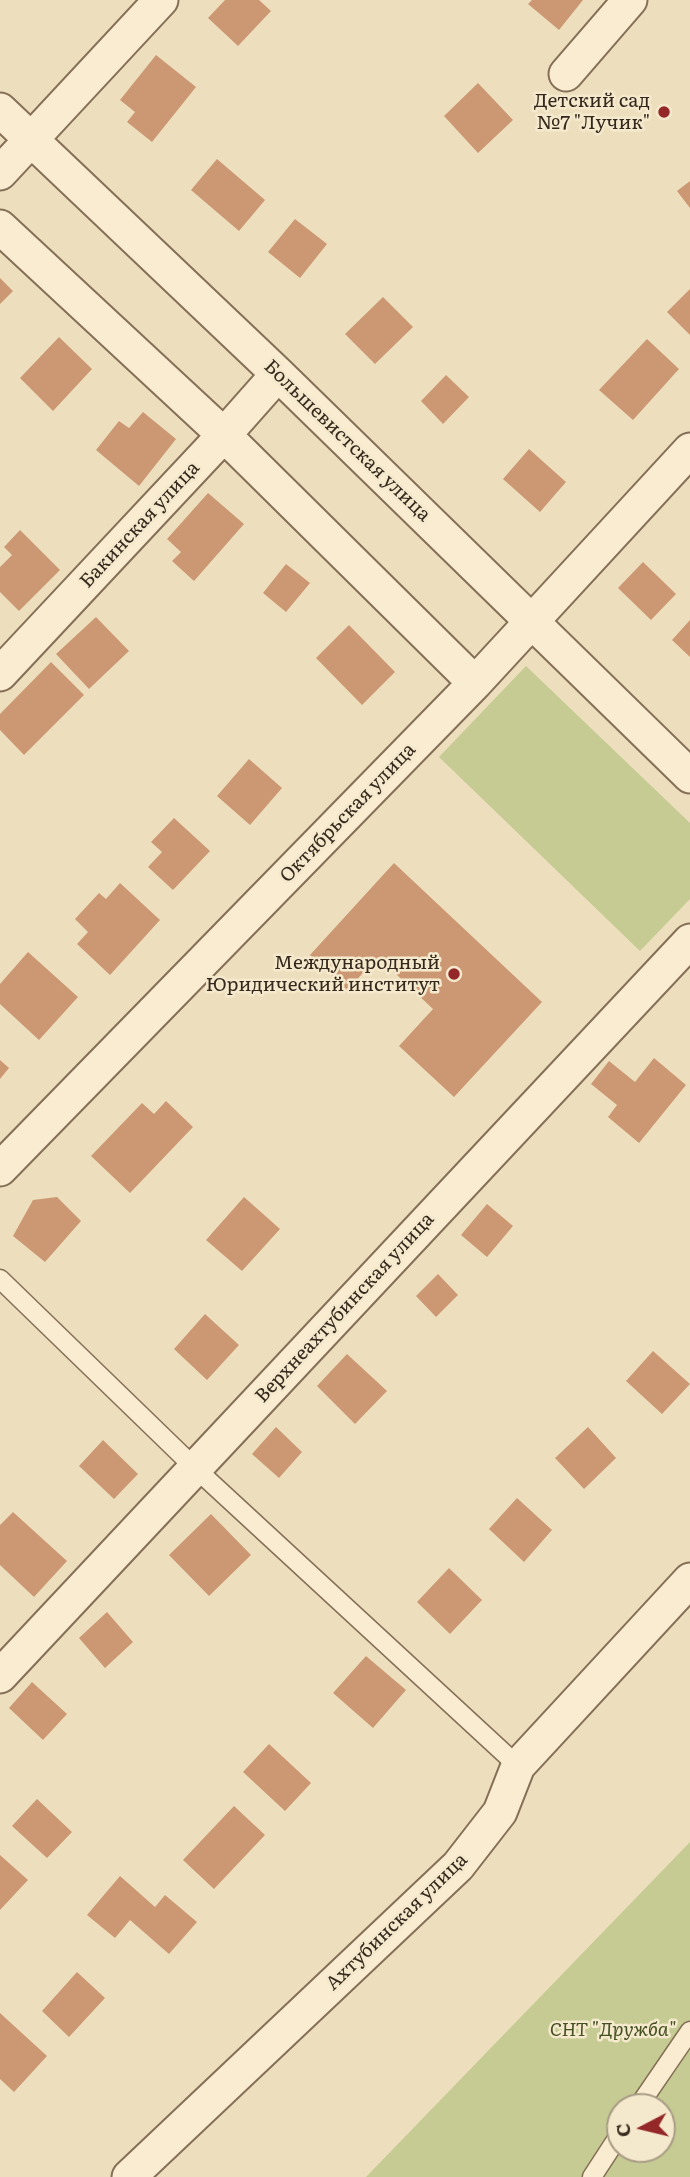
<!DOCTYPE html>
<html>
<head>
<meta charset="utf-8">
<style>
  body { margin:0 }
  #map { position:relative; width:690px; height:2177px; overflow:hidden; background:#eddfbe; font-family:Literata,serif }
  canvas { display:block }
  .north { position:absolute; left:606px; top:2093px; width:70px; height:70px; box-sizing:border-box; background:#f5e9cd; border:2px solid #a89c86; border-radius:50%; rotate:263deg; font-size:19px; font-weight:700; line-height:28px; text-align:center; color:#35281c }
  .north::after { content:''; display:block; margin:auto; width:24px; height:32px; background:#942728; clip-path:polygon(50% 0,100% 100%,50% 72%,0 100%) }
</style>
</head>
<body>
<div id="map">
<canvas width="690" height="2177"></canvas>
<div class="north">С</div>
</div>
<script>
const g = document.querySelector('canvas').getContext('2d');
g.lineJoin = 'round';
function fillPath(path, color) { g.fillStyle = color; g.fill(path, 'evenodd'); }
function strokePath(path, color, width, dash) { g.strokeStyle = color; g.lineWidth = width; g.lineCap = dash ? 'butt' : 'round'; g.setLineDash(dash || []); g.stroke(path); }
function write(font, color, halo, rows, align = 'center') {
  g.font = font + ' Literata,serif'; g.lineWidth = 5; g.setLineDash([]); g.textBaseline = 'middle'; g.strokeStyle = halo; g.fillStyle = color; for (const [text, x, y, turn = 0] of rows) {
    g.save(); g.translate(x, y); g.rotate((+turn || 0) * Math.PI / 180); g.textAlign = isNaN(turn) ? turn : align; if (halo) g.strokeText(text, 0, 0); g.fillText(text, 0, 0); g.restore();
  }
}
const green = new Path2D(`
  M 526,666 L 690,823 L 690,899 L 640,951 L 439,757 Z
  M 690,1842 L 690,2177 L 366,2177 ZM 620,2107 L 662,2107 L 662,2149 L 620,2149 Z`);
const building = new Path2D(`
  M 225,0 L 259,0 L 271,11 L 238,46 L 208,18 Z
  M 532,0 L 583,0 L 559,30 L 528,4 Z
  M 156,55 L 196,87 L 152,142 L 127,122 L 135,112 L 120,100 Z
  M 478,83 L 513,120 L 478,153 L 444,116 Z
  M 217,159 L 265,200 L 239,231 L 191,190 Z
  M 690,181 L 690,208 L 677,191 Z
  M 295,219 L 327,244 L 300,278 L 268,252 Z
  M 0,278 L 13,291 L 0,304 Z
  M 690,289 L 690,335 L 667,312 Z
  M 383,297 L 413,327 L 375,364 L 345,334 Z
  M 59,337 L 92,369 L 53,411 L 20,378 Z
  M 647,339 L 679,369 L 633,420 L 599,390 Z
  M 446,375 L 469,397 L 443,424 L 421,401 Z
  M 143,412 L 176,439 L 139,486 L 96,450 L 119,421 L 129,428 Z
  M 529,449 L 566,482 L 540,512 L 503,479 Z
  M 208,493 L 244,524 L 194,581 L 172,561 L 181,552 L 167,539 Z
  M 20,530 L 60,570 L 19,611 L 0,592 L 0,567 L 12,555 L 4,547 Z
  M 643,562 L 676,594 L 651,620 L 618,588 Z
  M 286,564 L 310,583 L 286,612 L 263,593 Z
  M 96,617 L 129,651 L 89,689 L 56,654 Z
  M 690,620 L 690,657 L 672,640 Z
  M 349,625 L 395,672 L 362,705 L 316,658 Z
  M 51,662 L 84,695 L 24,755 L 0,730 L 0,714 Z
  M 249,759 L 282,788 L 250,825 L 217,796 Z
  M 174,818 L 210,851 L 173,890 L 148,867 L 162,852 L 151,842 Z
  M 394,863 L 542,1002 L 454,1097 L 399,1046 L 433,1009 L 378,957 L 347,990 L 310,955 Z
  M 120,883 L 160,920 L 110,975 L 77,944 L 88,932 L 75,919 L 99,893 L 106,899 Z
  M 28,952 L 78,997 L 39,1040 L 0,1004 L 0,984 Z
  M 654,1058 L 686,1085 L 639,1143 L 608,1117 L 617,1105 L 591,1084 L 609,1061 L 635,1082 Z
  M 0,1060 L 9,1068 L 0,1079 Z
  M 166,1101 L 193,1127 L 130,1193 L 91,1156 L 142,1103 L 154,1114 Z
  M 57,1197 L 81,1221 L 45,1262 L 13,1236 L 33,1200 Z
  M 244,1197 L 280,1229 L 242,1271 L 206,1240 Z
  M 487,1204 L 513,1226 L 487,1257 L 461,1235 Z
  M 438,1274 L 458,1295 L 436,1317 L 416,1296 Z
  M 205,1314 L 239,1345 L 207,1380 L 174,1349 Z
  M 653,1351 L 690,1384 L 662,1414 L 626,1381 Z
  M 347,1354 L 387,1391 L 355,1424 L 317,1386 Z
  M 276,1427 L 302,1452 L 279,1478 L 252,1454 Z
  M 588,1427 L 616,1458 L 584,1489 L 555,1458 Z
  M 103,1440 L 138,1474 L 114,1499 L 79,1466 Z
  M 517,1498 L 552,1530 L 524,1562 L 489,1529 Z
  M 13,1512 L 67,1561 L 34,1597 L 0,1565 L 0,1525 Z
  M 211,1514 L 251,1555 L 209,1596 L 169,1555 Z
  M 449,1568 L 482,1600 L 450,1634 L 417,1602 Z
  M 107,1612 L 133,1642 L 105,1668 L 79,1638 Z
  M 366,1656 L 406,1690 L 373,1728 L 333,1693 Z
  M 32,1682 L 67,1714 L 43,1740 L 9,1708 Z
  M 269,1744 L 311,1783 L 285,1811 L 243,1772 Z
  M 37,1799 L 72,1832 L 47,1858 L 12,1826 Z
  M 234,1806 L 265,1835 L 214,1889 L 183,1860 Z
  M 0,1855 L 28,1880 L 0,1910 Z
  M 120,1876 L 155,1907 L 165,1895 L 197,1922 L 169,1954 L 130,1920 L 115,1938 L 87,1915 Z
  M 77,1972 L 105,1998 L 69,2037 L 42,2011 Z
  M 0,2013 L 47,2056 L 14,2092 L 0,2079 Z`);
const lane = new Path2D(`
  M 0,1279 L 195,1468 L 518,1766
  M 638,2107 L 690,2031
  M 592,2177 L 620,2134`);
const street = new Path2D(`
  M 566,74 L 630,0
  M 0,110 L 278,374 L 690,776
  M 0,173 L 161,0
  M 0,227 L 224,435 L 475,683
  M 0,674 L 224,435 L 278,374
  M 0,1169 L 475,683 L 690,450
  M 0,1676 L 690,941
  M 129,2177 L 458,1866 L 500,1812 L 518,1766 L 690,1580`);
const markers = [
  [664,112,7,"#942728"],
  [454,974,7,"#942728"]
];
const poiNames = [
  ["Детский сад",650,101],
  ["№7 \"Лучик\"",650,123],
  ["Международный",440,963],
  ["Юридический институт",440,985]
];
const streetNames = [
  ["Большевистская улица",347,441,44],
  ["Бакинская улица",140,525,-47],
  ["Октябрьская улица",348,813,-46],
  ["Верхнеахтубинская улица",345,1308,-47],
  ["Ахтубинская улица",397,1922,-44]
];
const parkNames = [
  ["СНТ \"Дружба\"",613,2030]
];
fillPath(green, '#c5cb92');
fillPath(building, '#cc9873');
strokePath(lane, '#856f57', 21);
strokePath(street, '#856f57', 37);
strokePath(lane, '#f9ecd1', 18);
strokePath(street, '#f9ecd1', 33);
for (const [x, y, r, color] of markers) { const dot = new Path2D(); dot.arc(x, y, r, 0, 2 * Math.PI); g.fillStyle = color; g.fill(dot); strokePath(dot, '#f5e9cd', 2.5); }
write('19px', '#35281c', '#f5e9cd', poiNames, 'right');
write('19px', '#35281c', '#f5e9cd', streetNames);
write('italic 19px', '#465122', '#f5e9cd', parkNames);
</script>
</body>
</html>
